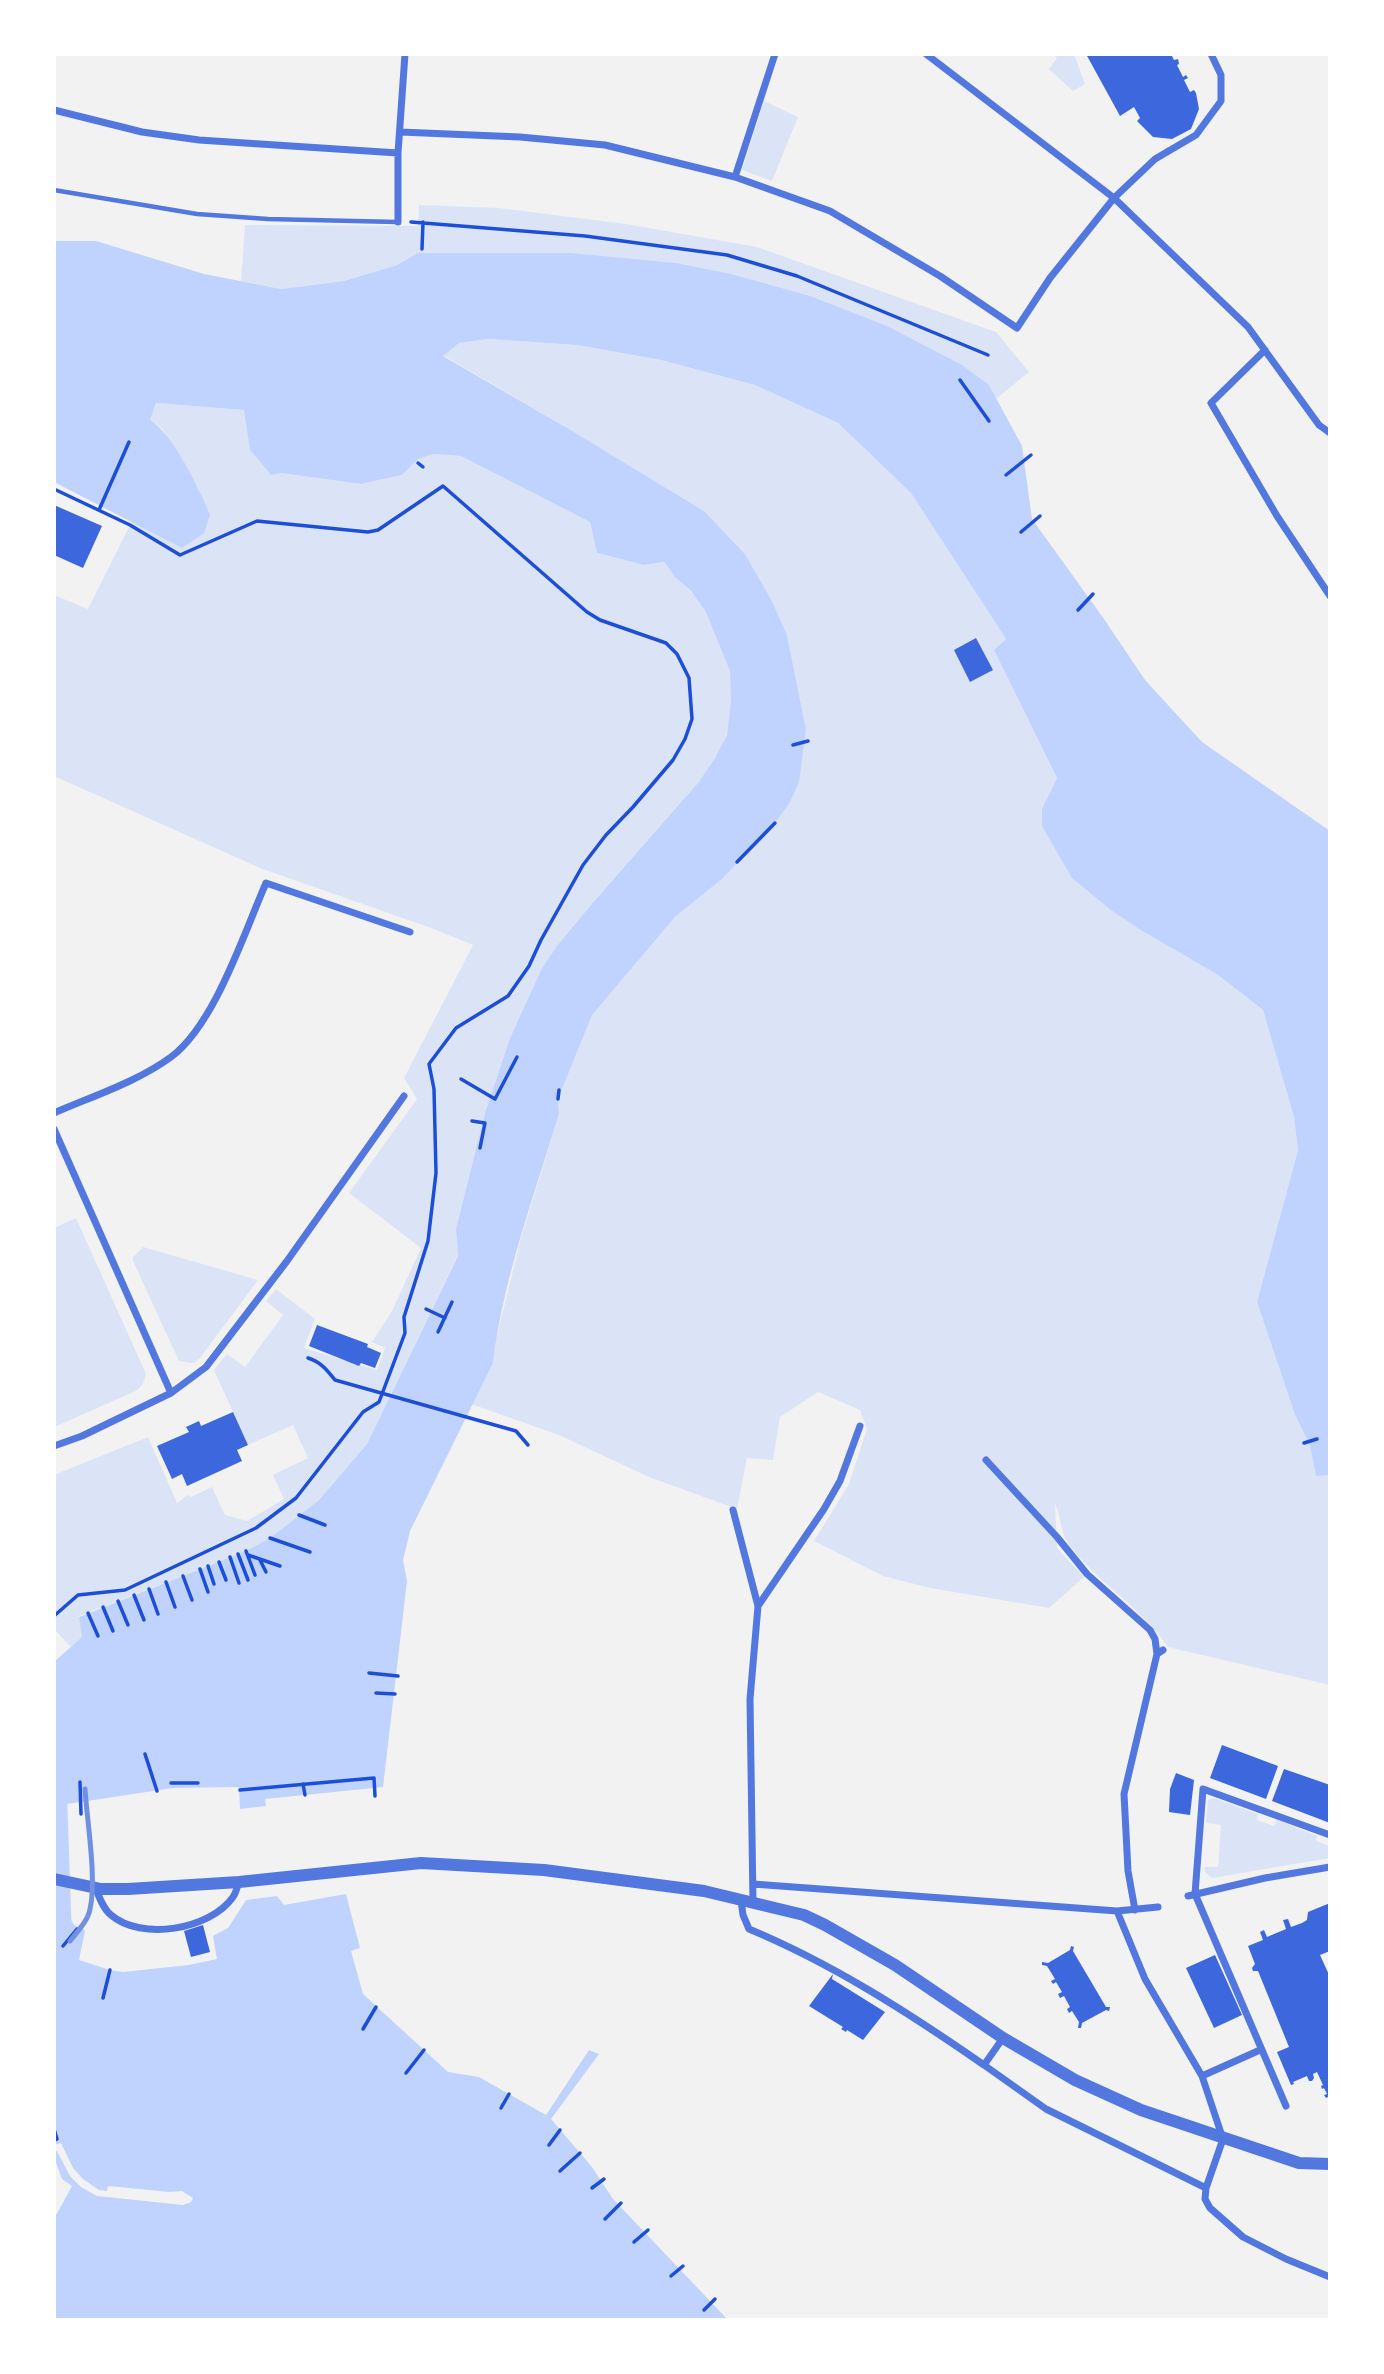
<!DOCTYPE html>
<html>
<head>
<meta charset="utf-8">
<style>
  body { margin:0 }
  #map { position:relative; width:1384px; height:2374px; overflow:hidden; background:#f2f2f2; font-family:"Work Sans",sans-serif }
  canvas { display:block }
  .frame { position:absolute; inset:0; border:56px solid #fff; pointer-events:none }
</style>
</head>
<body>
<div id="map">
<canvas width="1384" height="2374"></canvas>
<div class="frame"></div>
</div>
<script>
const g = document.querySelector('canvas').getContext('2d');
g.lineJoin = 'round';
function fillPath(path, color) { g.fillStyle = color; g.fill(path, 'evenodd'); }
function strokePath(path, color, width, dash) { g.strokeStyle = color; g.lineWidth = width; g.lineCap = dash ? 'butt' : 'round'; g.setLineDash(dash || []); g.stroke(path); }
const green = new Path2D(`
  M 1053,54 L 1074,54 L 1085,84 L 1073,91 L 1049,69 L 1057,58 Z
  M 764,101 L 798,117 L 772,181 L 742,170 Z
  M 419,205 L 499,208 L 626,224 L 757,247 L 996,332 L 1029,372 L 996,399 L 989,385 L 570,253 L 418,253 L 397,265 L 344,281 L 281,289 L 241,281 L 245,225 L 418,226 Z
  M 487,339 L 577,345 L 661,360 L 755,385 L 838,423 L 911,493 L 1006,639 L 994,650 L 1057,778 L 1042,809 L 1144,932 L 1218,975 L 1263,1010 L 1294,1117 L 1298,1150 L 1257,1302 L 1295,1415 L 1310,1446 L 1316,1476 L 1330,1475 L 1330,1685 L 1168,1647 C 1141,1607 1098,1583 1069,1545 C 1061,1534 1061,1516 1055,1504 L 1057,1548 L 1084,1577 L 1049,1608 L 930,1588 L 883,1576 L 814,1541 L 849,1484 L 867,1429 L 860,1410 L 818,1392 L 780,1417 L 773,1460 L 747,1458 L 737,1509 L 649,1477 L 559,1435 L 471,1404 L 493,1363 L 496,1340 L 521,1238 L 559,1115 L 558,1099 L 592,1014 L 675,917 L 722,879 L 737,862 L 804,742 L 806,729 L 787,635 L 772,601 L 745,554 L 704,511 L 574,432 L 443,355 L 459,343 Z
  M 156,403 L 245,410 L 250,450 L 271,475 L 281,473 L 361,484 L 402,475 L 418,459 L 434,454 L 461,456 L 590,522 L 597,553 L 644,565 L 663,562 C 676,579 694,592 706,611 C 713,622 727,659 730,672 C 733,690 732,719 726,736 C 720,753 708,768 698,783 L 541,970 L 510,1038 L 485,1113 L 456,1229 L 458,1255 L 367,1444 L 319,1500 L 270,1538 L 246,1551 L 79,1616 L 83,1637 L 71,1647 L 54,1629 L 54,1475 L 148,1437 L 177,1503 L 187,1495 L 191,1497 L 212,1487 L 225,1515 L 247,1521 L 284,1499 L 273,1475 L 308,1458 L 293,1425 L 248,1445 L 214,1370 L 227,1354 L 245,1367 L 283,1315 L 266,1301 L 276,1289 L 315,1319 L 304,1348 L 377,1370 L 385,1348 L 372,1342 L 392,1311 L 421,1248 L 349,1193 L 417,1099 L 404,1078 L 473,945 L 434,929 L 260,868 L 54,776 L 54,595 L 88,609 L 132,521 L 182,548 L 200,491 L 161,427 L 150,420 Z
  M 76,1218 L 146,1374 L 143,1384 L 136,1391 L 54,1427 L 54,1228 Z
  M 143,1247 L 258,1280 L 200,1358 L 193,1363 L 179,1361 L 133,1261 L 133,1257 Z
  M 1213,1798 L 1258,1814 L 1257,1820 L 1274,1826 L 1277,1820 L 1317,1836 L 1316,1841 L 1330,1846 L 1330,1858 L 1212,1878 L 1205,1872 L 1204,1867 L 1218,1867 L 1221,1825 L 1206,1823 L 1208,1800 Z`);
const water = new Path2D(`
  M 54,241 L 96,241 L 204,274 L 281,289 L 344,281 L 397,265 L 418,253 L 570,253 L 676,263 L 731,274 L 810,296 L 887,326 L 962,365 L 989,385 L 1022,446 L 1032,519 L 1104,619 L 1145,680 L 1202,742 L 1330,831 L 1330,1475 L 1316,1476 L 1310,1446 L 1295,1415 L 1257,1302 L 1298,1150 L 1294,1117 L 1263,1010 L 1218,975 L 1144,932 L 1111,910 L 1072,878 L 1042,826 L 1042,809 L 1057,778 L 994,650 L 1006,639 L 911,493 L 838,423 L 755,385 L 661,360 L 577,345 L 488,339 L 459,343 L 443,356 L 574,432 L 704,511 L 745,554 L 772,601 L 787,635 L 806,729 L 799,782 L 790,802 L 775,823 L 722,879 L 675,917 L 592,1015 L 558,1099 L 559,1114 C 534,1196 503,1279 493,1363 L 410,1531 L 403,1560 L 407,1581 L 383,1787 L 265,1799 L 266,1806 L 240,1809 L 239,1787 L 173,1788 L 54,1806 L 54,1662 L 82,1637 L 79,1617 L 246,1551 L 270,1538 L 319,1500 L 367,1444 L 458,1256 L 456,1229 L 485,1113 L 510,1038 L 541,970 L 557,946 L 592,904 L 698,783 L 715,758 L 727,735 L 731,701 L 730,671 L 706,612 L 691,591 L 675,577 L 664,562 L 644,565 L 597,553 L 590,522 L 461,456 L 434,454 L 418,459 L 402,475 L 361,484 L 281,473 L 271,475 L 250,450 L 244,410 L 156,403 L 150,420 C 173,434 200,490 210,515 L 204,533 L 182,548 L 54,482 Z
  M 346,1894 L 360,1948 L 351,1951 L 363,1994 L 448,2072 L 479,2077 L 546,2115 L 589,2050 L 599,2054 L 551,2119 L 592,2167 L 613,2199 L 728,2320 L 54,2320 L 54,2219 L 72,2186 L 62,2179 L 54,2157 L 54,1900 L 68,1902 L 69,1908 L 65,1910 L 74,1925 L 78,1927 L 80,1924 L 85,1931 L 79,1960 L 110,1970 L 123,1972 L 189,1965 L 217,1959 L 213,1936 L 228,1928 L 246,1900 L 277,1896 L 284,1905 Z`);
const pier = new Path2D(`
  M 61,2143 L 73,2168 L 83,2179 L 99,2190 L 107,2191 L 108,2186 L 170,2192 L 182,2191 L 193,2198 L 191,2202 L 183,2205 L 97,2196 L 81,2187 L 70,2176 L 57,2151 L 54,2152 L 54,2145 Z`);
const canal = new Path2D(`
  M 57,1780 L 62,1925`);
const building = new Path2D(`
  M 1086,54 L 1171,54 L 1174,60 L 1178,59 L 1179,64 L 1177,65 L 1183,77 L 1186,75 L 1188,78 L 1184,80 L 1190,92 L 1194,90 L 1196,93 L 1199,109 L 1191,129 L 1172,139 L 1153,137 L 1137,121 L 1140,118 L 1134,107 L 1120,116 Z
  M 54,505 L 102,526 L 83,568 L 54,555 Z
  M 976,638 L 993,670 L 970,682 L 954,650 Z
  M 317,1325 L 368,1344 L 367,1347 L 381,1353 L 375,1368 L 361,1363 L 359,1366 L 309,1346 Z
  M 233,1412 L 248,1445 L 237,1450 L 242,1461 L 187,1486 L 182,1474 L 172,1479 L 157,1446 L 189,1432 L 186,1427 L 199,1421 L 201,1426 Z
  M 1222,1745 L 1278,1766 L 1266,1799 L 1210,1778 Z
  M 1284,1769 L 1330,1785 L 1330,1823 L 1272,1801 Z
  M 1176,1773 L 1194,1780 L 1190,1815 L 1169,1812 L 1170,1789 Z
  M 1330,1903 L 1330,1951 L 1320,1955 L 1330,1977 L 1330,2096 L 1326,2098 L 1324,2095 L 1327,2094 L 1324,2088 L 1322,2089 L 1321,2086 L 1323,2085 L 1317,2072 L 1313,2074 L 1314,2078 L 1312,2081 L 1309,2081 L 1307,2076 L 1293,2082 L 1294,2084 L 1291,2085 L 1277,2052 L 1289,2047 L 1258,1971 L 1253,1971 L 1252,1968 L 1255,1964 L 1248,1946 L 1263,1940 L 1260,1932 L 1264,1930 L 1267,1937 L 1286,1929 L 1283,1920 L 1288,1919 L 1291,1927 L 1302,1923 L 1307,1920 L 1308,1912 Z
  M 203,1925 L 210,1952 L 191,1957 L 184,1931 Z
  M 1071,1946 L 1074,1947 L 1073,1951 L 1106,2007 L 1110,2007 L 1109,2011 L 1106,2010 L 1082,2023 L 1081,2028 L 1078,2028 L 1079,2022 L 1072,2011 L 1069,2013 L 1067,2009 L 1070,2007 L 1064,1996 L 1060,1998 L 1058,1994 L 1062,1992 L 1056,1982 L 1053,1984 L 1051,1981 L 1055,1979 L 1047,1966 L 1042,1965 L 1042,1962 L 1048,1963 L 1070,1950 Z
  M 1215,1955 L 1242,2015 L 1214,2028 L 1186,1968 Z
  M 833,1974 L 832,1979 L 885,2012 L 863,2040 L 847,2030 L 846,2032 L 841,2029 L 843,2027 L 809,2006 Z`);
const path = new Path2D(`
  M 411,222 L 585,236 L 727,255 L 797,276 L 988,355
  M 422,249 L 423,222
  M 960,380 L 989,421
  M 418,463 L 423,467
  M 1006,475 L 1031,455
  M 54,489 L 130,525 L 180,555 L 257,521 L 368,532 L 378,530 L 443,486 L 587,612 L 600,620 L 666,643 L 677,654 L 689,678 L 692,719 L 685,739 L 673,760 L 633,807 L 606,835 L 583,865 L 541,940 L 529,966 L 508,996 L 456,1028 L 429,1064 L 434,1089 L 436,1173 L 428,1241 L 404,1317 L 405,1333 L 379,1402 L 363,1412 L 296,1498 L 256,1528 L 125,1590 L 78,1595 L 54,1616
  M 99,510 L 129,442
  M 1021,532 L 1040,516
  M 1078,610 L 1093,594
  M 793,745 L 808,741
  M 737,862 L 775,823
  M 461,1079 L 495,1099 L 517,1057
  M 558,1099 L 559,1090
  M 472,1121 L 485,1123 L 480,1148
  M 426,1309 L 445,1318
  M 438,1332 L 452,1302
  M 308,1358 C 321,1362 327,1370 335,1380 L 516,1431 L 528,1445
  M 1304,1443 L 1317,1439
  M 299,1515 L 325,1525
  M 270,1538 L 310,1552
  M 246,1551 L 255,1575
  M 238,1554 L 248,1580
  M 248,1555 L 280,1566
  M 230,1557 L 239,1583
  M 260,1560 L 266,1572
  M 219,1562 L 226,1580
  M 208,1566 L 214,1584
  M 200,1569 L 208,1592
  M 183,1576 L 192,1600
  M 166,1582 L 175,1607
  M 149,1589 L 158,1614
  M 134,1595 L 144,1620
  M 118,1601 L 128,1625
  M 103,1607 L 113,1631
  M 88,1613 L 98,1636
  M 369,1673 L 398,1676
  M 376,1693 L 395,1694
  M 145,1754 L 157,1791
  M 80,1782 L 81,1814
  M 171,1783 L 198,1783
  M 303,1784 L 305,1795
  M 240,1790 L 374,1778 L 375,1796
  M 63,1946 L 77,1929
  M 103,1998 L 110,1970
  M 363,2029 L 376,2007
  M 406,2073 L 424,2050
  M 501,2108 L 509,2094
  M 54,2129 L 57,2139 L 54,2140
  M 549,2145 L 560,2130
  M 560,2171 L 580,2153
  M 592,2188 L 604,2179
  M 605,2219 L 621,2203
  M 634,2242 L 648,2230
  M 671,2276 L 683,2266
  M 704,2310 L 715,2299`);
const service = new Path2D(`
  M 54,190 L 197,214 L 268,219 L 397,222`);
const minor = new Path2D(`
  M 926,54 L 1114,198 L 1248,327 L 1319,425 L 1330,433
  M 54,110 L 142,132 L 199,140 L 398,153
  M 400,132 L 520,137 L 605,145 L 735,177 L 830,211 L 940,276 L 1017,328 L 1050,278 L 1114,198 L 1155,159 L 1196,135 L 1221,101 L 1221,75 L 1211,54
  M 735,177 L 775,54
  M 398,222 L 398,153 L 405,54
  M 1265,350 L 1211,403 L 1277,516 L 1330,596
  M 54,1113 C 93,1096 137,1082 171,1057 C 215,1024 244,933 266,883 L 410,932
  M 54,1129 L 171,1393
  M 54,1446 L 82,1436 L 171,1393 L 206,1367 L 287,1261 L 404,1096
  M 986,1460 L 1057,1537 L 1087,1574 L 1150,1630 L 1155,1639 L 1157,1654
  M 733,1510 L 758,1606 L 750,1699 L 753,1903
  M 758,1606 L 824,1509 L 840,1481 L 860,1426
  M 753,1884 L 1117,1911 L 1158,1907
  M 95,1887 C 99,1896 103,1909 111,1915 C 141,1941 210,1930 233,1897 C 236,1893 237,1887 239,1882
  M 1188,1896 L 1265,1878 L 1330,1867
  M 741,1900 L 743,1915 L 749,1929 C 833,1964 909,2013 984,2065
  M 1135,1910 L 1128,1871 L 1124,1794 L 1157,1654 L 1163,1650
  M 1003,2038 L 984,2065 L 1046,2109 L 1206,2188 L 1223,2139 L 1202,2076 L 1145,1979 L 1117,1911
  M 1202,2076 L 1260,2050
  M 1286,2106 L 1195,1894 L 1203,1789 L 1330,1835
  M 1206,2188 L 1205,2199 L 1210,2208 L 1243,2237 L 1286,2259 L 1330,2277`);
const tertiary = new Path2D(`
  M 54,1879 L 101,1889 L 128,1889 L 239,1882 L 421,1863 L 544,1870 L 704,1891 L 804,1915 L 825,1925 L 895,1965 L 1003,2038 L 1075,2080 L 1141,2110 L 1299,2163 L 1330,2164`);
const rail = new Path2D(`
  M 70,1941 C 77,1932 88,1921 90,1909 C 97,1880 87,1821 85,1789`);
fillPath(green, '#dbe4f7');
fillPath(water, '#bfd3fe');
fillPath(pier, '#f2f2f2');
strokePath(canal, '#bfd3fe', 19);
fillPath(building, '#3d67dc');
strokePath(path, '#1d4ed8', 3.5);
strokePath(service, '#5277de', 4.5);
strokePath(minor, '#5277de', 7);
strokePath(tertiary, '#5277de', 12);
strokePath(rail, '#7290e2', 5);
</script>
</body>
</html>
